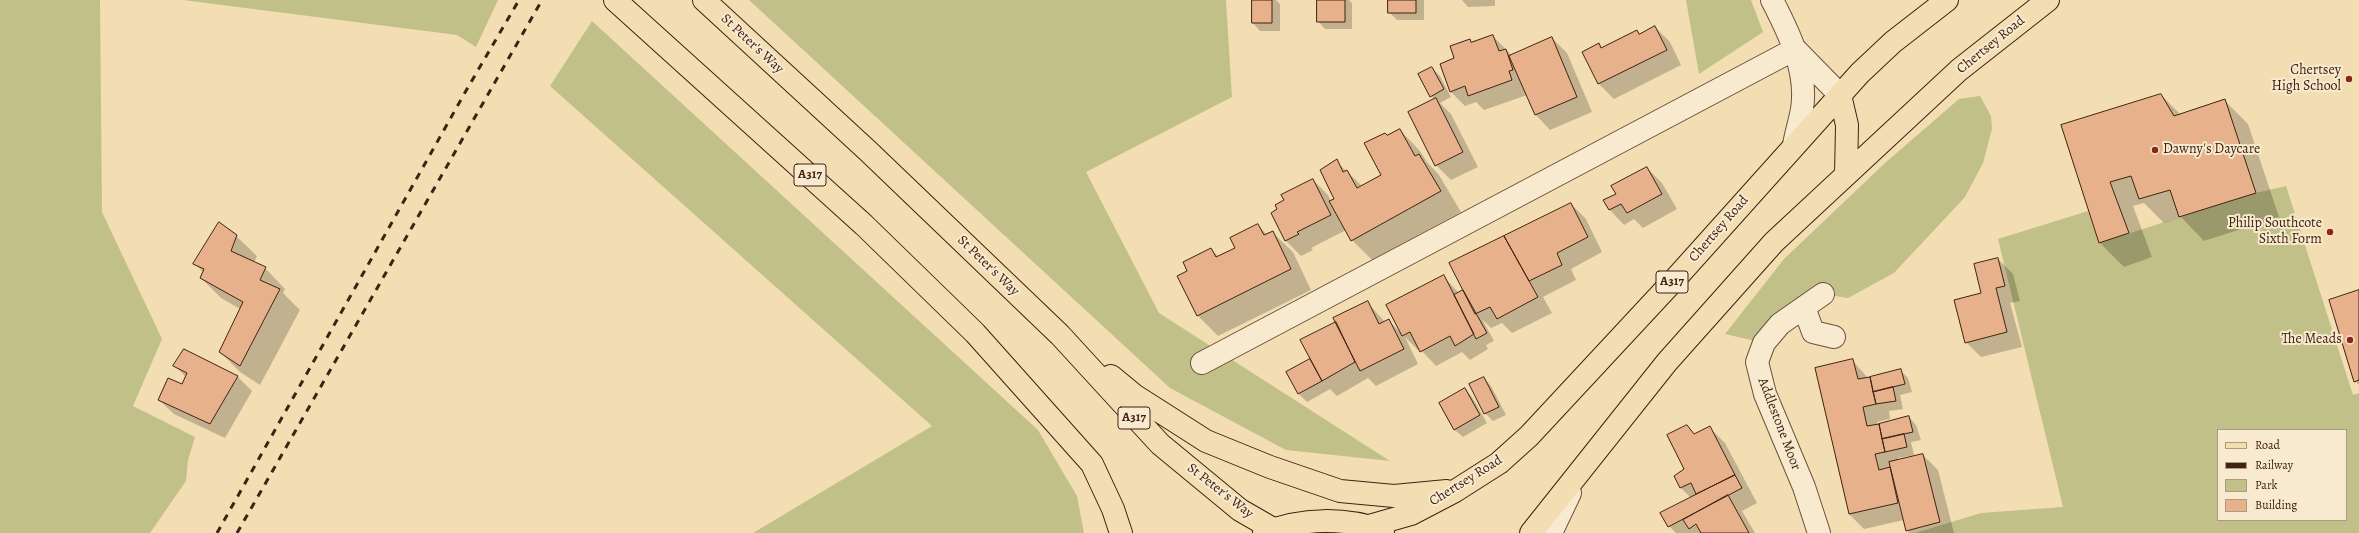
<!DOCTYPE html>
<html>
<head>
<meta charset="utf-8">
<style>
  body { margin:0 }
  #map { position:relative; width:2359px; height:533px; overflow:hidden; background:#f3deb3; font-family:Alegreya,serif }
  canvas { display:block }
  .legend { position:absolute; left:2217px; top:429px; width:130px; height:92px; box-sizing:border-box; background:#f7eace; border:1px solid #ae9a83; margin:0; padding:5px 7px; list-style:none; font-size:12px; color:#402113 }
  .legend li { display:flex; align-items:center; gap:8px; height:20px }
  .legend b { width:20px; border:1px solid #ae9a83 }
</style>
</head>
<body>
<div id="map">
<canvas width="2359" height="533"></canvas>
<ul class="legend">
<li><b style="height:5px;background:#f3deb3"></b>Road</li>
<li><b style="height:5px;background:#402113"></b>Railway</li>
<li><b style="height:11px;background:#c1c088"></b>Park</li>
<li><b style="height:11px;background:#e7b18b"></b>Building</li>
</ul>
</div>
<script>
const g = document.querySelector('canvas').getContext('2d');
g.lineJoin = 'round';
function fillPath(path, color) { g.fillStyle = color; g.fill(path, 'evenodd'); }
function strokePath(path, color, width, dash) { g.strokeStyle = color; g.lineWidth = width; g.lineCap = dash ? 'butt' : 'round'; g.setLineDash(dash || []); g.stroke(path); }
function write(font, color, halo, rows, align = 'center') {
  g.font = font + ' Alegreya,serif'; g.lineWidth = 4; g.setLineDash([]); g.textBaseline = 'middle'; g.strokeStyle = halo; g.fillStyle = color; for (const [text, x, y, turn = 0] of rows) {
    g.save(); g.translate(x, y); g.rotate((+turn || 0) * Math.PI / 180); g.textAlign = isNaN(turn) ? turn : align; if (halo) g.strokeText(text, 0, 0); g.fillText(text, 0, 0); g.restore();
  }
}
const green = new Path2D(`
  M 0,0 L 100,0 L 102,212 L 162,339 L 133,406 L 195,437 L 188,460 L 186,481 L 150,533 L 0,533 Z
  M 183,0 L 498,0 L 476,47 L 457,35 Z
  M 749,0 L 1226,0 L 1232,97 L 1086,172 L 1159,313 L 1390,461 L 1286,450 L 1170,388 Z
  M 1686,0 L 1751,0 L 1763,32 L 1699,74 Z
  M 592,21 L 1038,430 L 1077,496 L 1084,533 L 753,533 L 932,426 L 550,86 Z
  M 1980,96 L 1991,116 L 1992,129 L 1983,163 L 1965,197 L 1894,273 L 1848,298 L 1823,294 L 1764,343 L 1725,334 L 1784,259 L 1885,163 L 1959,99 Z
  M 2286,186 L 2353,395 L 2359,393 L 2359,533 L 1915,533 L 1981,513 L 2063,507 L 1998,239 L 2088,211 L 2099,243 L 2256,193 ZM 2218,430 L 2346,430 L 2346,520 L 2218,520 Z`);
const shadow = new Path2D(`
  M 1253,0 L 1276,0 L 1280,4 L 1280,31 L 1260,31 L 1253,23 Z
  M 1318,0 L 1349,0 L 1352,3 L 1352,29 L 1325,29 L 1318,21 Z
  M 1389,0 L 1424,0 L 1424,20 L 1397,20 L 1389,12 Z
  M 1462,0 L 1495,0 L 1495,6 L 1468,7 Z
  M 1655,27 L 1670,42 L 1681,65 L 1614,99 L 1599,84 L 1583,52 L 1599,44 L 1602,48 L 1637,31 L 1640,34 Z
  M 1493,36 L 1512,56 L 1552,38 L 1567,53 L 1592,112 L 1550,130 L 1536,115 L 1527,95 L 1484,110 L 1476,102 L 1465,106 L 1450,91 L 1455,59 L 1470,40 L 1473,43 Z
  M 1432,68 L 1440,76 L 1451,97 L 1440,103 L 1451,114 L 1478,167 L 1451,180 L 1436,165 L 1434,100 L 1419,75 Z
  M 2161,95 L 2181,115 L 2225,101 L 2248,124 L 2279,217 L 2204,241 L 2181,217 L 2164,223 L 2144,203 L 2133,206 L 2152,257 L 2124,267 L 2100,243 L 2062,125 Z
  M 1400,130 L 1420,151 L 1427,162 L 1439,175 L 1461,212 L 1372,260 L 1352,240 L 1346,230 L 1311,248 L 1313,250 L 1301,256 L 1286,241 L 1272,213 L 1313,180 L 1328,195 L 1331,201 L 1335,200 L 1336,161 L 1362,186 L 1383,175 L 1387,136 Z
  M 1647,168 L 1662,183 L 1677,209 L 1643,228 L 1634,219 L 1624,225 L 1610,210 L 1605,201 L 1617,194 Z
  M 1571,204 L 1586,219 L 1602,252 L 1571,269 L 1576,280 L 1543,297 L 1552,313 L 1512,333 L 1502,323 L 1491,328 L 1482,319 L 1494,341 L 1486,345 L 1488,349 L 1470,360 L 1462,352 L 1436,366 L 1420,349 L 1418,350 L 1405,337 L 1418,364 L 1376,386 L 1368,378 L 1337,396 L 1330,389 L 1307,402 L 1299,394 L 1288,373 L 1310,360 L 1313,363 L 1337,323 L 1367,302 L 1385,322 L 1388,320 L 1401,333 L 1444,277 L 1459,293 L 1462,291 Z
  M 1258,225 L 1267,235 L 1272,232 L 1293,252 L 1311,290 L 1218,336 L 1198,316 L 1188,271 L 1211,249 L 1219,257 L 1236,248 Z
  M 236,236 L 257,256 L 254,263 L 265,268 L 285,289 L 283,293 L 300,310 L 260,385 L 240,372 L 220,352 L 240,309 L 221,298 L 201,278 L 203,272 L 195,264 Z
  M 1998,259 L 2013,274 L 2020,301 L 2010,303 L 2022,347 L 1981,357 L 1966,342 L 1982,293 Z
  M 2359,291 L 2359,385 L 2355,381 Z
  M 1852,360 L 1868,378 L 1900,370 L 1908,378 L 1912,392 L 1900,395 L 1903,409 L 1889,411 L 1890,419 L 1877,422 L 1878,425 L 1909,417 L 1916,425 L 1921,440 L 1911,442 L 1914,455 L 1898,458 L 1898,461 L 1923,455 L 1938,470 L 1954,533 L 1909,533 L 1904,520 L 1864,529 L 1849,514 L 1816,368 Z
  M 175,366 L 238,377 L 252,391 L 225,438 L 174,414 L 159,400 L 182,385 L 186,377 Z
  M 1484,378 L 1491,386 L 1506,415 L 1493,421 L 1485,413 Z
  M 1465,389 L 1472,397 L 1487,423 L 1463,437 L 1455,430 L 1440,403 Z
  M 1687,427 L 1695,435 L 1710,428 L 1725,443 L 1757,503 L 1742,511 L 1755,533 L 1676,533 L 1669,526 L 1662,513 L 1691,498 L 1681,488 L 1675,476 L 1686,469 Z`);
const building = new Path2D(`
  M 1252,0 L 1272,0 L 1272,23 L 1252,23 Z
  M 1317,0 L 1345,0 L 1345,22 L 1317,22 Z
  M 1388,0 L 1416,0 L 1416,13 L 1388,13 Z
  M 1655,26 L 1667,50 L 1598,84 L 1582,52 L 1599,43 L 1601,48 L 1637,30 L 1639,34 Z
  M 1493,35 L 1499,51 L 1506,49 L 1513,70 L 1509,71 L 1512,80 L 1468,96 L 1465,86 L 1450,92 L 1440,64 L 1454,58 L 1450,46 L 1470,39 L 1471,42 Z
  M 1552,37 L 1577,97 L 1535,115 L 1509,56 Z
  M 1432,67 L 1444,89 L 1430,97 L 1418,74 Z
  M 2161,94 L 2174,116 L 2225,99 L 2256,193 L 2179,217 L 2170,190 L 2139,199 L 2131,176 L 2110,182 L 2129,233 L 2099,243 L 2061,125 Z
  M 1436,98 L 1463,152 L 1435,166 L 1408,112 Z
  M 1400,129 L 1415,156 L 1419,154 L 1441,191 L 1351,241 L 1329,201 L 1334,199 L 1320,170 L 1337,159 L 1343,172 L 1347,170 L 1357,188 L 1381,175 L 1364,143 L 1385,133 L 1387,135 Z
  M 1647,167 L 1662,194 L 1627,213 L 1621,204 L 1609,210 L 1603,200 L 1616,194 L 1611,186 Z
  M 1313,179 L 1331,215 L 1297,232 L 1299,234 L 1285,241 L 1271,213 L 1277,209 L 1275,205 L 1284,200 L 1281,195 Z
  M 1571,203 L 1588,237 L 1557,253 L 1562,265 L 1529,281 L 1504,236 Z
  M 219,222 L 237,235 L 231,251 L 266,267 L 260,280 L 280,289 L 240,366 L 219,352 L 243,302 L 200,278 L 204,269 L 193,264 Z
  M 1258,224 L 1264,235 L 1273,231 L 1291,269 L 1197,316 L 1177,276 L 1187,271 L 1183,262 L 1211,248 L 1216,257 L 1235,248 L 1230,238 Z
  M 1504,236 L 1538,297 L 1497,319 L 1490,307 L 1475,314 L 1449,263 Z
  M 1998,258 L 2005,286 L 1996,288 L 2007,332 L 1965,343 L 1954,300 L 1981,293 L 1974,264 Z
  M 1444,275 L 1474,334 L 1455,346 L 1450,336 L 1420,352 L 1410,332 L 1402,336 L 1386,305 Z
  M 1463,290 L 1487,333 L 1476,339 L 1454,295 Z
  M 2359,290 L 2359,380 L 2354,382 L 2329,300 Z
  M 1368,301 L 1379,324 L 1389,319 L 1404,349 L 1360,371 L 1333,318 Z
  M 1336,322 L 1355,362 L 1322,381 L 1300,340 Z
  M 184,349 L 238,376 L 210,424 L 158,400 L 168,378 L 182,384 L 187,373 L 173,366 Z
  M 1310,359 L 1322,381 L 1298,394 L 1286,372 Z
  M 1853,359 L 1858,379 L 1870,377 L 1876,404 L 1863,407 L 1867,426 L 1879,424 L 1885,452 L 1875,454 L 1879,470 L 1890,467 L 1898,503 L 1849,514 L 1815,368 Z
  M 1901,369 L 1905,384 L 1873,392 L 1870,377 Z
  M 1484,377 L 1499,407 L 1484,414 L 1469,384 Z
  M 1893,387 L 1896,401 L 1876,404 L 1873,392 Z
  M 1465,388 L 1480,415 L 1454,430 L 1439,403 Z
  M 1909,416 L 1913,432 L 1882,439 L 1879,424 Z
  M 1687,425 L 1694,434 L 1710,426 L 1735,475 L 1696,494 L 1691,483 L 1680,488 L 1674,476 L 1684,469 L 1667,435 Z
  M 1904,434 L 1907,447 L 1885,452 L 1882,439 Z
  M 1923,454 L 1940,522 L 1906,531 L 1889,462 Z
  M 1735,475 L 1742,488 L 1668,527 L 1660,513 Z
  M 1728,495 L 1749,533 L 1701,533 L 1696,524 L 1689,529 L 1683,520 Z`);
const minor = new Path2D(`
  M 1772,0 C 1789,33 1808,71 1802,109 C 1800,121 1796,133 1794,145
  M 1795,49 L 1840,95
  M 1804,307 L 1813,332 L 1834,337
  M 1202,363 L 1795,49
  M 1551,533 L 1570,493
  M 1819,533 L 1804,487 L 1765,394 L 1757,362 L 1764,343 L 1780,324 L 1823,294`);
const major = new Path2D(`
  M 615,0 L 864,225 L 975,333 L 1092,464 L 1113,509 L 1121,533
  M 704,0 L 868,151 L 1060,335 L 1160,444 L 1240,510 L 1273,529
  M 1840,95 L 1847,125 L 1846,175
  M 1111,376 L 1134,395 L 1206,441 L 1270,467 L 1340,491 L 1394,496 L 1447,491
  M 1369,526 L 1411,514 L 1455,491 L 1499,463 L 1529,436 L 1676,278 L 1860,73 L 1893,42 L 1947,0
  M 1264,533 C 1301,518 1346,517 1383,531
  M 1531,533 L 1667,362 L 1774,242 L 1959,70 L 2048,0`);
const rail = new Path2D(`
  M 217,533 L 467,89 L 519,0
  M 237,533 L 542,0`);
const markers = [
  [2349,79,4,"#8f2418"],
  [2155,150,4,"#8f2418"],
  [2330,232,4,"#8f2418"],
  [2350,340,4,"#8f2418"]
];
const shields = [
  [810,175,32],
  [1672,282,32],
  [1134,418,32]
];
const shieldNames = [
  ["A317",810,175],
  ["A317",1672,282],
  ["A317",1134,418]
];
const streetNames = [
  ["St Peter's Way",752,44,43],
  ["Chertsey Road",1991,45,-39],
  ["Chertsey Road",1719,229,-49],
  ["St Peter's Way",988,266,44],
  ["Addlestone Moor",1779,424,69],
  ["Chertsey Road",1466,481,-32],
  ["St Peter's Way",1220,491,38]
];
const poiNames = [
  ["Chertsey",2341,71],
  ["High School",2341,87],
  ["Dawny's Daycare",2163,150,"left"],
  ["Philip Southcote",2322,224],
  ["Sixth Form",2322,240],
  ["The Meads",2342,340]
];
fillPath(green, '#c1c088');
fillPath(shadow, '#0003');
fillPath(building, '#e7b18b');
strokePath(building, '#402113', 1);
strokePath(minor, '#6d503b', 24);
strokePath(major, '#402113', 24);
strokePath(minor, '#f7eace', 22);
strokePath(major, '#f3deb3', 22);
strokePath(rail, '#402113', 3, [7, 7]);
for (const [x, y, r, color] of markers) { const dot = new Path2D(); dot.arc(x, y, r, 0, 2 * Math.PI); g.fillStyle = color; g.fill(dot); strokePath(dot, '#f7eace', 1.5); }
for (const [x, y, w] of shields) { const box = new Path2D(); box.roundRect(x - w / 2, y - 11, w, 22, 3); g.fillStyle = '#f7eace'; g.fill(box); strokePath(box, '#402113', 1); }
write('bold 13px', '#402113', null, shieldNames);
write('14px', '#402113', '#f7eace', streetNames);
write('14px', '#402113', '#f7eace', poiNames, 'right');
</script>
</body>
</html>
